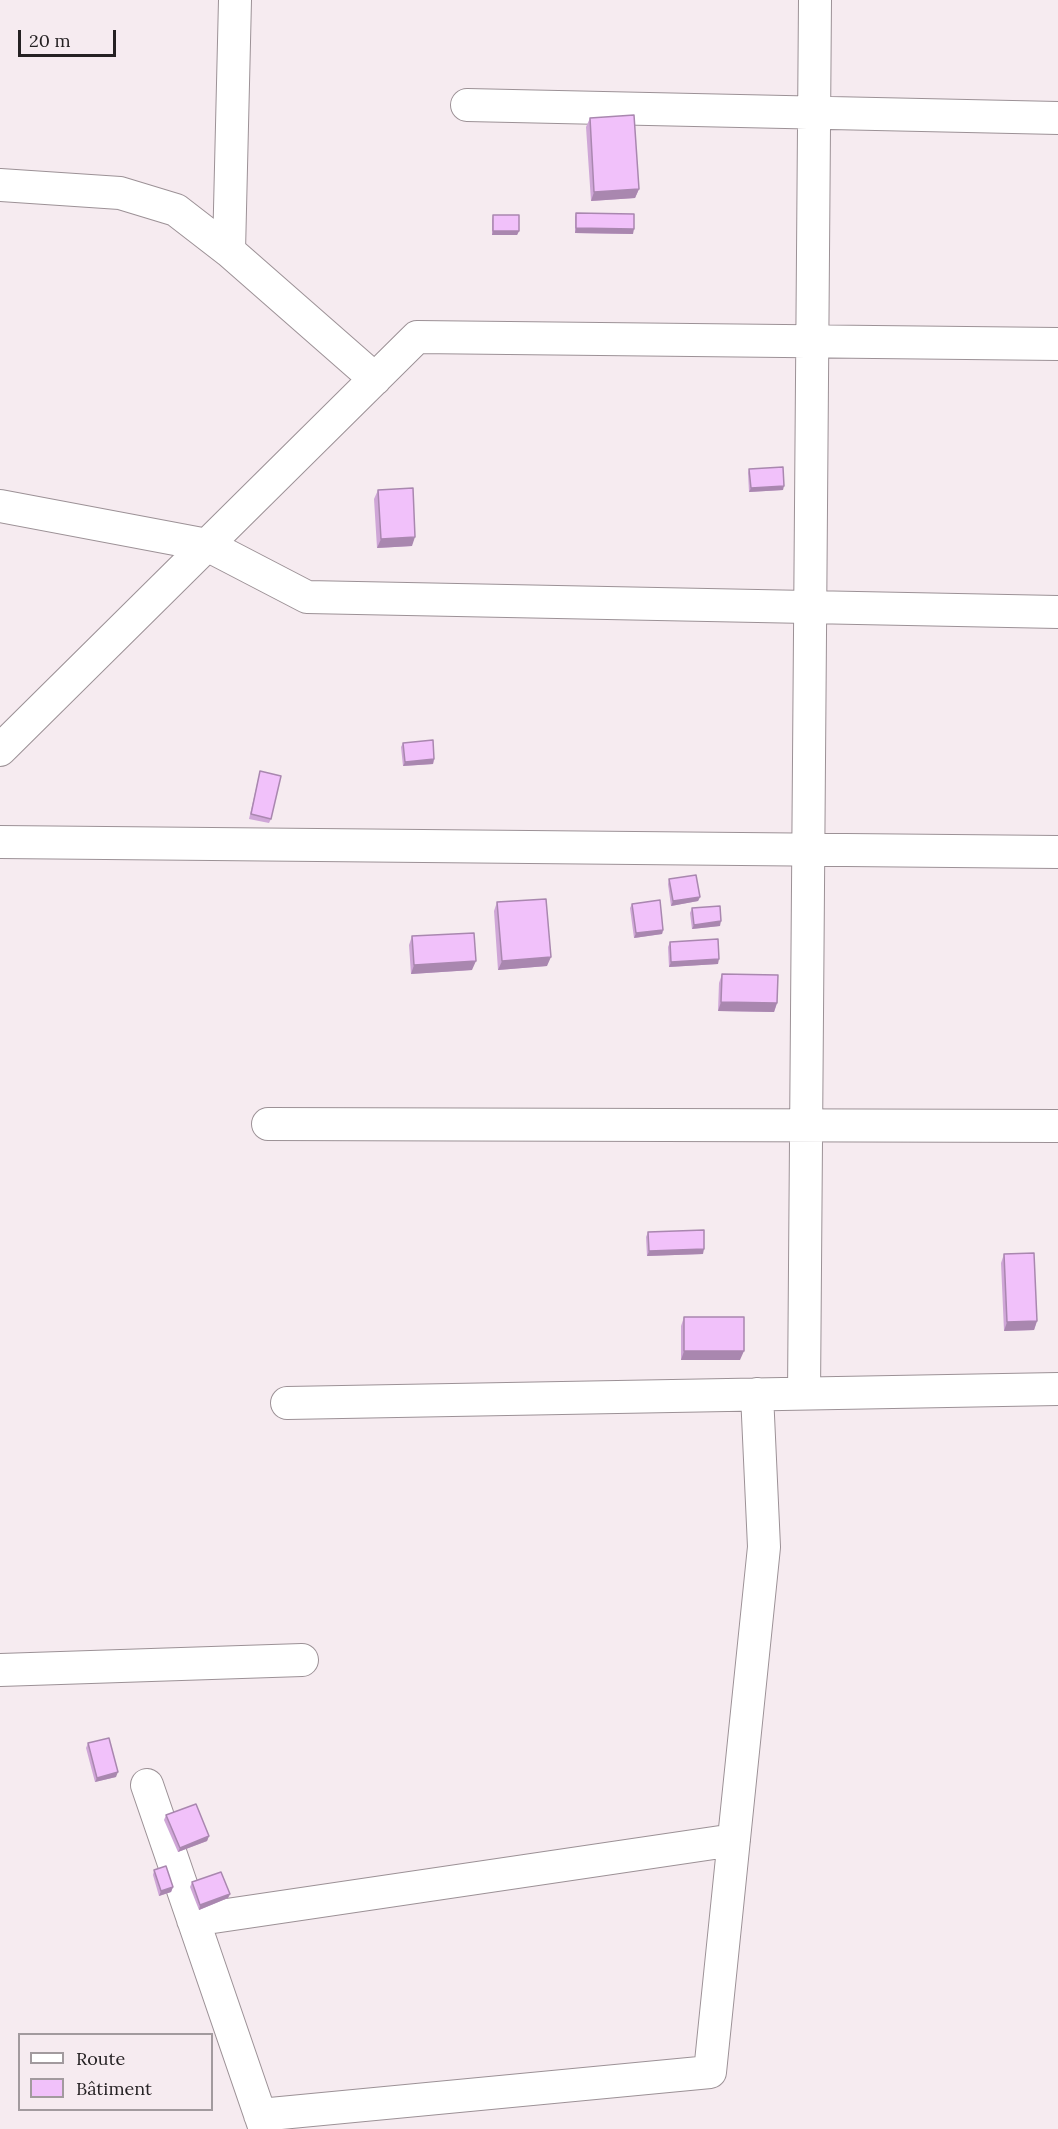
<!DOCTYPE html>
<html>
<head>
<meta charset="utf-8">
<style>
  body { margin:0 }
  #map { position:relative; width:1058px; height:2129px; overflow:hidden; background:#f6ebf0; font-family:Lora,serif }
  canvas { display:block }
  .legend { position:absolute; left:18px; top:2033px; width:195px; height:78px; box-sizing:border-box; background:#f6ebf0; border:2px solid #a29a9e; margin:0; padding:8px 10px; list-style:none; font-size:18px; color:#252123 }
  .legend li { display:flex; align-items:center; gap:12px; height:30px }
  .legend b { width:30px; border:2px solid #a29a9e }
  .scale { position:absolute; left:18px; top:30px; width:98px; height:27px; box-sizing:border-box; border:3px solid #252123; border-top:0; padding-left:8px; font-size:18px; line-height:21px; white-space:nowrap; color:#252123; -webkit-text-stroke:4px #f6ebf0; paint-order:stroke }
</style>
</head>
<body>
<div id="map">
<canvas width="1058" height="2129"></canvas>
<ul class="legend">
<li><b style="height:8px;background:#fff"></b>Route</li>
<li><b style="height:16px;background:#f1c1fa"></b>Bâtiment</li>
</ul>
<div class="scale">20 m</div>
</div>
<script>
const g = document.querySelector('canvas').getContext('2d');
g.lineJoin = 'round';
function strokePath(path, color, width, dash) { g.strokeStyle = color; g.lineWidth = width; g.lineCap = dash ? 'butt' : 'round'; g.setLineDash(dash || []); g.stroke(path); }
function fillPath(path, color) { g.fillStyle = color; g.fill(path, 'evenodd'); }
const minor = new Path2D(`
  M 467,105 L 1058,118
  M 0,185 L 120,193 L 176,210 L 229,251 L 375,379
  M 229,251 L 235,0
  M 0,506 L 207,545 L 307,597 L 1058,612
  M 0,750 L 417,337 L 1058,344
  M 0,842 L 1058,852
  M 268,1124 L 1058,1126
  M 804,1393 L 815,0
  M 287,1403 L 1058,1389
  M 0,1670 L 302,1660
  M 147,1785 L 265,2129
  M 193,1920 L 734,1840
  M 260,2115 L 710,2072 L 764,1547 L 757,1394`);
const wall = new Path2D(`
  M 590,118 L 639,189 L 635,198 L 591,201 L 586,127 Z
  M 576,213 L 633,234 L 575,233 L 575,217 Z
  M 493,215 L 519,231 L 517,235 L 492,235 L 492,220 Z
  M 749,469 L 783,490 L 749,492 L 748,473 Z
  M 378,490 L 412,546 L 377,548 L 374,499 Z
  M 403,743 L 434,759 L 433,764 L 403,766 L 401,747 Z
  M 260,771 L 271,819 L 269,823 L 249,819 Z
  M 669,879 L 700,897 L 698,901 L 671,906 L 668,884 Z
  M 497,902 L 547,966 L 498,970 L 494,911 Z
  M 632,904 L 663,930 L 662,934 L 634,938 L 630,908 Z
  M 692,908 L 720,926 L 692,929 L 690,913 Z
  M 412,936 L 472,970 L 411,974 L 409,945 Z
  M 670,942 L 718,964 L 669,967 L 668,947 Z
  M 722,974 L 777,1003 L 774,1012 L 718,1011 L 719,983 Z
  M 648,1232 L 703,1254 L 647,1256 L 646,1237 Z
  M 1004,1254 L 1037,1321 L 1034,1330 L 1004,1331 L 1001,1263 Z
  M 684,1317 L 740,1360 L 681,1360 L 681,1326 Z
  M 88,1743 L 116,1777 L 95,1782 L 86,1748 Z
  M 166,1815 L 209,1836 L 207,1841 L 178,1852 L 164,1820 Z
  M 154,1870 L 173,1887 L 171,1892 L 159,1896 L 153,1875 Z
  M 192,1882 L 230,1894 L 228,1898 L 199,1910 L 190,1887 Z`);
const shadedWall = new Path2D(`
  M 639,189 L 635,198 L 591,201 L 594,192 Z
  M 576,228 L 634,229 L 633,234 L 575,233 Z
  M 493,231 L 519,231 L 517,235 L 492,235 Z
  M 784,486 L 783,490 L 749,492 L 751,488 Z
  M 415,537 L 412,546 L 377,548 L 381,539 Z
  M 434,759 L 433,764 L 403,766 L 405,762 Z
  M 700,897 L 698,901 L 671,906 L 673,901 Z
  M 721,921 L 720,926 L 692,929 L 694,925 Z
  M 663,930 L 662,934 L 634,938 L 636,933 Z
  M 551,957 L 547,966 L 498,970 L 502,961 Z
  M 719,959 L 718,964 L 669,967 L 671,962 Z
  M 476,961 L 472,970 L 411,974 L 414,965 Z
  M 721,1002 L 777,1003 L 774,1012 L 718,1011 Z
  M 704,1249 L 703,1254 L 647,1256 L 649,1251 Z
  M 1037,1321 L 1034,1330 L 1004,1331 L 1007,1322 Z
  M 684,1351 L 744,1351 L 740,1360 L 681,1360 Z
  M 118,1772 L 116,1777 L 95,1782 L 97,1778 Z
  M 209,1836 L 207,1841 L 178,1852 L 180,1848 Z
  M 173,1887 L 171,1892 L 159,1896 L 161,1891 Z
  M 230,1894 L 228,1898 L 199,1910 L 200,1905 Z`);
const building = new Path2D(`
  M 634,115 L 639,189 L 594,192 L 590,118 Z
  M 576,213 L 634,214 L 634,229 L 576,228 Z
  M 493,215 L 519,215 L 519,231 L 493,231 Z
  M 783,467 L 784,486 L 751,488 L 749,469 Z
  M 413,488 L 415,537 L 381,539 L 378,490 Z
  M 433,740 L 434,759 L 405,762 L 403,743 Z
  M 260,771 L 281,776 L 271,819 L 251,814 Z
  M 696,875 L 700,897 L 673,901 L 669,879 Z
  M 546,899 L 551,957 L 502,961 L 497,902 Z
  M 660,900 L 663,930 L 636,933 L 632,904 Z
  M 720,906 L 721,921 L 694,925 L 692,908 Z
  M 474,933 L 476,961 L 414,965 L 412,936 Z
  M 718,939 L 719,959 L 671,962 L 670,942 Z
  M 722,974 L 778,975 L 777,1003 L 721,1002 Z
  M 704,1230 L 704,1249 L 649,1251 L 648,1232 Z
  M 1034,1253 L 1037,1321 L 1007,1322 L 1004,1254 Z
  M 684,1317 L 744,1317 L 744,1351 L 684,1351 Z
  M 109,1738 L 118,1772 L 97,1778 L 88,1743 Z
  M 196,1804 L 209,1836 L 180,1848 L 166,1815 Z
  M 166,1866 L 173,1887 L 161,1891 L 154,1870 Z
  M 221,1872 L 230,1894 L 200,1905 L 192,1882 Z`);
strokePath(minor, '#9c9196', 34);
strokePath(minor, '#fff', 32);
fillPath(wall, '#cfa6d7');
fillPath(shadedWall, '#a987af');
fillPath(building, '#f1c1fa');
strokePath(building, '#a987af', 1.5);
</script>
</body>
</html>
